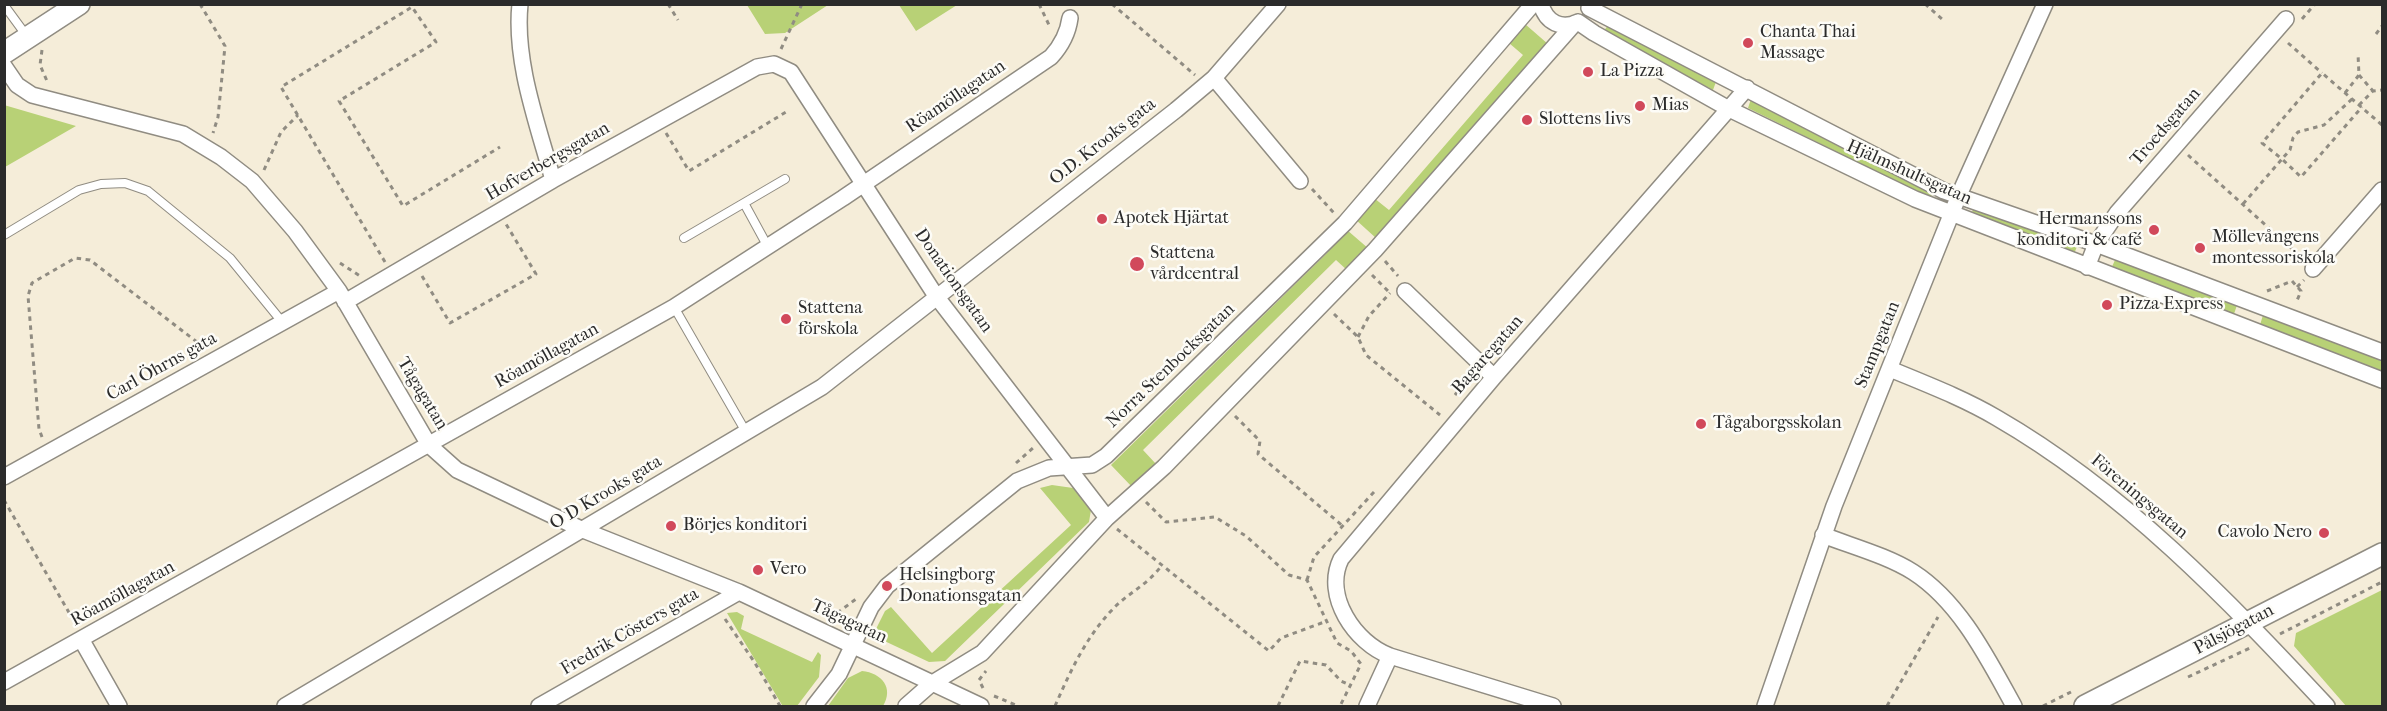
<!DOCTYPE html>
<html>
<head>
<meta charset="utf-8">
<style>
  body { margin:0 }
  #map { position:relative; width:2387px; height:711px; overflow:hidden; background:#f5edd9; font-family:"IM FELL French Canon",serif }
  canvas { display:block }
  .frame { position:absolute; inset:0; border:6px solid #2b2b2b; pointer-events:none }
</style>
</head>
<body>
<div id="map">
<canvas width="2387" height="711"></canvas>
<div class="frame"></div>
</div>
<script>
const g = document.querySelector('canvas').getContext('2d');
g.lineJoin = 'round';
function fillPath(path, color) { g.fillStyle = color; g.fill(path, 'evenodd'); }
function strokePath(path, color, width, dash) { g.strokeStyle = color; g.lineWidth = width; g.lineCap = dash ? 'butt' : 'round'; g.setLineDash(dash || []); g.stroke(path); }
function write(font, color, halo, rows, align = 'center') {
  g.font = font + ' "IM FELL French Canon",serif'; g.lineWidth = 5; g.setLineDash([]); g.textBaseline = 'middle'; g.strokeStyle = halo; g.fillStyle = color; for (const [text, x, y, turn = 0] of rows) {
    g.save(); g.translate(x, y); g.rotate((+turn || 0) * Math.PI / 180); g.textAlign = isNaN(turn) ? turn : align; if (halo) g.strokeText(text, 0, 0); g.fillText(text, 0, 0); g.restore();
  }
}
const green = new Path2D(`
  M 747,5 L 828,5 L 785,33 L 765,34 Z
  M 899,5 L 957,5 L 916,31 Z
  M 1525,24 L 1548,44 L 1377,239 L 1355,219 L 1374,198 L 1389,210 L 1523,55 L 1509,43 Z
  M 1609,24 L 1717,79 L 1713,90 L 1603,32 Z
  M 1751,99 L 1933,193 L 1930,198 L 1748,108 Z
  M 4,105 L 76,126 L 5,167 Z
  M 1973,209 L 1981,209 L 2078,244 L 2074,254 L 1972,213 Z
  M 1347,230 L 1369,249 L 1348,271 L 1336,260 L 1143,450 L 1156,464 L 1133,488 L 1111,465 L 1326,254 Z
  M 2115,260 L 2237,305 L 2234,314 L 2111,269 Z
  M 2263,315 L 2382,361 L 2382,371 L 2260,325 Z
  M 1052,485 L 1073,488 L 1091,510 L 1089,522 L 945,661 L 929,662 L 876,637 L 874,633 L 885,611 L 891,607 L 932,653 L 1071,525 L 1040,488 Z
  M 2382,590 L 2382,706 L 2346,706 L 2294,646 L 2296,633 Z
  M 737,612 L 744,616 L 741,629 L 812,662 L 818,652 L 821,655 L 819,677 L 797,706 L 782,705 L 727,613 Z
  M 862,671 C 882,673 894,688 883,706 L 828,706 L 848,678 Z`);
const path = new Path2D(`
  M 200,4 L 225,46 L 218,117 L 213,133
  M 668,4 L 678,20
  M 1039,4 L 1050,27
  M 1112,4 L 1195,75
  M 1925,4 L 1943,20
  M 2302,19 L 2315,4
  M 2376,34 L 2382,26
  M 2288,43 L 2322,73
  M 781,49 L 802,4
  M 42,50 L 40,65 L 47,81
  M 2359,75 L 2373,91
  M 2345,93 L 2359,75 L 2358,54
  M 2352,99 L 2324,125 L 2298,132 L 2293,138 L 2290,150 L 2282,159 L 2301,177 L 2362,107
  M 2359,105 L 2373,91 L 2382,90
  M 666,133 L 689,171 L 786,112
  M 2188,155 L 2301,257
  M 264,170 L 281,132 L 298,115
  M 1312,189 L 1334,213
  M 2243,204 L 2282,159 L 2262,143 L 2322,73 L 2382,125
  M 1385,261 L 1398,276
  M 385,262 L 281,87 L 412,7 L 436,42 L 339,101 L 403,206 L 500,147
  M 340,263 L 360,276
  M 1372,275 L 1388,291
  M 422,276 L 450,323 L 536,274 L 506,224
  M 2297,287 L 2304,280
  M 2267,291 L 2292,281 L 2301,291 L 2296,303
  M 1334,314 L 1358,337 L 1366,355 L 1440,415
  M 1358,337 L 1369,316 L 1390,293
  M 1455,395 L 1469,376
  M 1235,416 L 1260,441 L 1258,454 L 1344,527
  M 42,437 L 39,429 L 28,296 L 32,283 L 75,258 L 90,260 L 197,342 L 204,349
  M 1016,463 L 1034,447
  M 4,500 L 75,623
  M 1146,502 L 1166,522 L 1215,517 L 1246,536 L 1289,575 L 1307,580 L 1337,643 L 1351,651 L 1361,664 L 1340,706
  M 1117,529 L 1269,651 L 1281,638 L 1327,621
  M 1307,580 L 1314,557 L 1374,492
  M 829,616 L 836,614 L 856,599
  M 725,619 L 755,663 L 780,706
  M 2280,634 L 2382,582
  M 2188,677 L 2250,648
  M 983,688 L 979,680 L 986,671
  M 994,696 L 1018,706
  M 1055,706 C 1070,672 1085,639 1111,611 C 1127,593 1147,586 1162,565
  M 1278,706 L 1300,661 L 1326,665 L 1341,681 L 1350,685
  M 1887,706 L 1938,617
  M 2043,706 L 2071,692`);
const lane = new Path2D(`
  M 4,5 L 26,35
  M 4,235 L 79,190 L 101,184 L 125,183 L 148,191 L 230,258 L 283,323
  M 684,238 L 744,203
  M 768,247 L 744,203 L 785,179
  M 674,307 L 746,432`);
const street = new Path2D(`
  M 520,4 C 514,62 538,125 553,180
  M 1541,4 C 1546,23 1562,30 1578,22
  M 1589,8 L 1944,191 L 2096,244 L 2382,352
  M 1578,22 L 1594,33 L 1729,109 L 1915,199 L 2382,380
  M 4,66 L 17,85 L 32,95 L 183,134 L 221,157 L 252,181 L 295,231 L 339,291 L 429,445 L 457,470 L 583,530 L 739,592 L 981,706
  M 1214,78 L 1300,181
  M 2087,267 L 2096,244 L 2117,213 L 2286,19
  M 2313,269 L 2382,190
  M 1405,291 L 1494,377
  M 345,302 L 553,180 L 757,67 L 774,64 L 791,72 L 936,296 L 1107,518
  M 1890,369 C 1926,384 1963,398 1997,418 C 2125,492 2227,599 2327,706
  M 4,477 L 339,291
  M 1823,535 C 1851,546 1888,556 1913,572 C 1960,602 1988,659 2014,706
  M 81,639 L 119,706
  M 4,682 L 674,307 L 843,198 L 1051,57 C 1061,46 1068,33 1070,18
  M 285,706 L 822,387 L 1176,110 L 1214,78 L 1278,4
  M 539,706 L 739,592
  M 814,706 L 839,674 L 871,607 L 887,586 L 1017,481 L 1049,468 L 1092,465 L 1106,456 L 1345,223 L 1533,4
  M 906,706 L 931,684 L 982,653 L 1107,518 L 1164,467 L 1375,250 L 1575,23
  M 1367,706 L 1390,656
  M 1553,706 L 1390,656 C 1355,643 1323,596 1341,559 L 1494,377 L 1747,88
  M 1765,706 L 1834,506 L 1959,195 L 2045,4`);
const secondary = new Path2D(`
  M 4,53 L 79,4
  M 2085,706 L 2382,554`);
const markers = [
  [1748,43,6,"#d1495b"],
  [1588,72,6,"#d1495b"],
  [1640,106,6,"#d1495b"],
  [1527,120,6,"#d1495b"],
  [1102,219,6,"#d1495b"],
  [2154,230,6,"#d1495b"],
  [2200,248,6,"#d1495b"],
  [1137,264,8,"#d1495b"],
  [2107,305,6,"#d1495b"],
  [786,319,6,"#d1495b"],
  [1701,424,6,"#d1495b"],
  [671,526,6,"#d1495b"],
  [2324,533,6,"#d1495b"],
  [758,570,6,"#d1495b"],
  [887,586,6,"#d1495b"]
];
const poiNames = [
  ["Chanta Thai",1760,33],
  ["Massage",1760,54],
  ["La Pizza",1600,72],
  ["Mias",1652,106],
  ["Slottens livs",1539,120],
  ["Apotek Hjärtat",1114,219],
  ["Hermanssons",2142,220,"right"],
  ["konditori & café",2142,241,"right"],
  ["Möllevångens",2212,238],
  ["montessoriskola",2212,259],
  ["Stattena",1150,254],
  ["vårdcentral",1150,275],
  ["Pizza Express",2119,305],
  ["Stattena",798,309],
  ["förskola",798,330],
  ["Tågaborgsskolan",1713,424],
  ["Börjes konditori",683,526],
  ["Cavolo Nero",2312,533,"right"],
  ["Vero",770,570],
  ["Helsingborg",899,576],
  ["Donationsgatan",899,597]
];
const streetNames = [
  ["Röamöllagatan",956,97,-34],
  ["Troedsgatan",2166,127,-49],
  ["O.D. Krooks gata",1103,142,-38],
  ["Hofverbergsgatan",548,162,-30],
  ["Hjälmshultsgatan",1909,173,24],
  ["Donationsgatan",953,281,55],
  ["Stampgatan",1878,345,-68],
  ["Bagaregatan",1488,355,-49],
  ["Röamöllagatan",547,356,-29],
  ["Norra Stenbocksgatan",1171,366,-44],
  ["Carl Öhrns gata",162,367,-29],
  ["Tågagatan",422,394,59],
  ["O D Krooks gata",606,493,-31],
  ["Föreningsgatan",2139,497,40],
  ["Röamöllagatan",123,594,-29],
  ["Tågagatan",849,622,25],
  ["Pålsjögatan",2234,630,-28],
  ["Fredrik Cösters gata",630,632,-30]
];
fillPath(green, '#b8d176');
strokePath(lane, '#908c82', 10);
strokePath(street, '#908c82', 18);
strokePath(secondary, '#908c82', 24);
strokePath(path, '#908c82', 3, [4.5, 4.5]);
strokePath(lane, '#fff', 8);
strokePath(street, '#fff', 15);
strokePath(secondary, '#fff', 21);
for (const [x, y, r, color] of markers) { const dot = new Path2D(); dot.arc(x, y, r, 0, 2 * Math.PI); g.fillStyle = color; g.fill(dot); strokePath(dot, '#fdfcf7', 2); }
write('18px', '#2b2b2b', '#fdfcf7', poiNames, 'left');
write('18px', '#2b2b2b', '#fdfcf7', streetNames);
</script>
</body>
</html>
